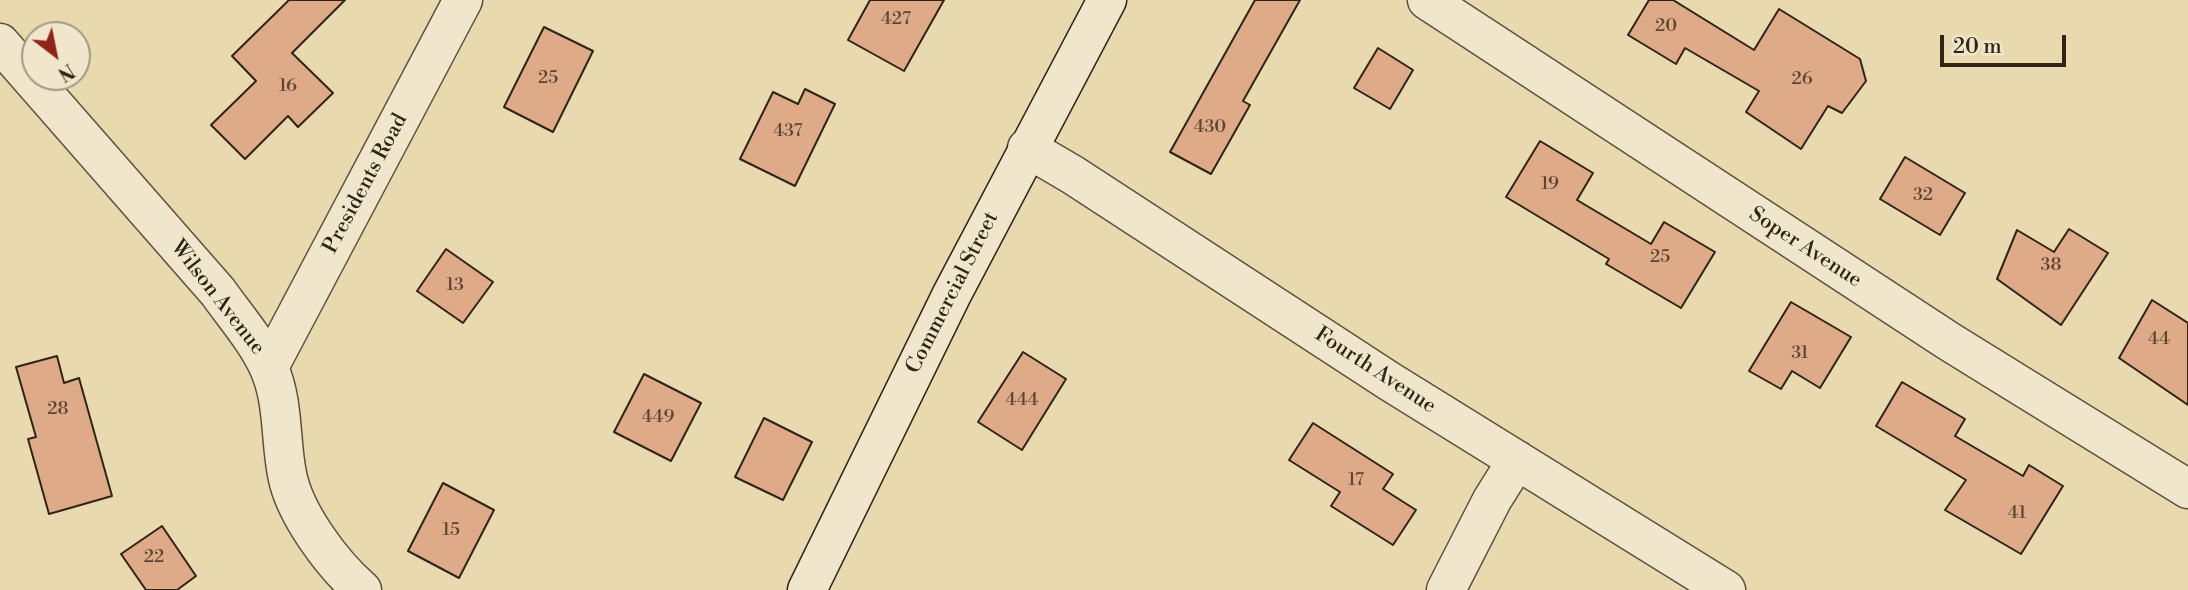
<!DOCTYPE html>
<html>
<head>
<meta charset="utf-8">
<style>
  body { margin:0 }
  #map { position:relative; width:2188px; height:590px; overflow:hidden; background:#e8d9af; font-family:"Libre Bodoni",serif }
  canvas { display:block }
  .north { position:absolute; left:21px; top:21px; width:70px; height:70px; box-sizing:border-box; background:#f0e6cb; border:2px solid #a39883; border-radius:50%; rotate:148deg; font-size:19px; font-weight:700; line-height:28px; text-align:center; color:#2f2416 }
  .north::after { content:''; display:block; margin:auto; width:24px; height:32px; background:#8f2418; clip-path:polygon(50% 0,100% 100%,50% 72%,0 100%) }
  .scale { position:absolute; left:1940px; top:35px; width:126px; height:32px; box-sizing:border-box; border:4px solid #2f2416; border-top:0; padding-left:9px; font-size:21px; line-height:24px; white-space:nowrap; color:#2f2416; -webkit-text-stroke:5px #f0e6cb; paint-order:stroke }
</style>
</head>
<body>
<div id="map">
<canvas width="2188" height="590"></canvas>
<div class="north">N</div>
<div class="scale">20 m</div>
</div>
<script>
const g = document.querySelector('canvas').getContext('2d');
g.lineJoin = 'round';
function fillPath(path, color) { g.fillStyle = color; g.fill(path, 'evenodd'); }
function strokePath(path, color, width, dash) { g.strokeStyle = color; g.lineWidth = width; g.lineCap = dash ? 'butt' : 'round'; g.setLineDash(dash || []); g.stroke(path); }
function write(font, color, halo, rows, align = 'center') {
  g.font = font + ' "Libre Bodoni",serif'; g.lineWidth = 5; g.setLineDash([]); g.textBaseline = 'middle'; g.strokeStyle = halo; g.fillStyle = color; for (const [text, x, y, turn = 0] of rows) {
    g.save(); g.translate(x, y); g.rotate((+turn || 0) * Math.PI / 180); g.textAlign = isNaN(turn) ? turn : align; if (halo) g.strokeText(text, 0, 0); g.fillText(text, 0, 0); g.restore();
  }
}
const building = new Path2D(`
  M 289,0 L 345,0 L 292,53 L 333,93 L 298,127 L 288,116 L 245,159 L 211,125 L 256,81 L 232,56 Z
  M 870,0 L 944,0 L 904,71 L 848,40 Z
  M 1255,0 L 1300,0 L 1243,101 L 1250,105 L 1211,174 L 1170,152 Z
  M 1649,0 L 1673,0 L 1754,50 L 1779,9 L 1860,59 L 1866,81 L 1842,113 L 1828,106 L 1801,149 L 1746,112 L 1759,91 L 1685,48 L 1676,64 L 1628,35 Z
  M 544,27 L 593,51 L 553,132 L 504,107 Z
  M 1378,48 L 1413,70 L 1390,109 L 1354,88 Z
  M 805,89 L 835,104 L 795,186 L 740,159 L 773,92 L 798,104 Z
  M 1540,141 L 1593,173 L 1577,200 L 1651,244 L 1664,222 L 1715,252 L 1681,308 L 1606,264 L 1609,259 L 1506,197 Z
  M 1905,157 L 1965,193 L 1940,235 L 1880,199 Z
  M 2069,229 L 2108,253 L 2061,325 L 1997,279 L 2017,230 L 2054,252 Z
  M 446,249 L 493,282 L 463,323 L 417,291 Z
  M 2152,300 L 2188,323 L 2188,405 L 2119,358 Z
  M 1791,302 L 1851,337 L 1820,388 L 1792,371 L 1781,389 L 1749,371 Z
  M 1023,352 L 1066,379 L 1022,450 L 978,422 Z
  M 57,356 L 64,383 L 79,378 L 112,496 L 49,514 L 28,439 L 36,437 L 16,367 Z
  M 644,374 L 701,403 L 671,461 L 614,432 Z
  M 1902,382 L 1965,419 L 1955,436 L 2023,476 L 2029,465 L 2063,486 L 2021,554 L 1945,510 L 1966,480 L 1876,426 Z
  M 764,418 L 812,442 L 783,500 L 735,477 Z
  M 1313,423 L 1393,474 L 1383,489 L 1416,510 L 1393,545 L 1331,506 L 1340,492 L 1289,460 Z
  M 443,483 L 494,510 L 459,578 L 408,551 Z
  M 162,526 L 196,576 L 177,590 L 146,590 L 121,554 Z`);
const street = new Path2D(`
  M 1427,0 L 1950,342 L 2188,489
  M 0,43 L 218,292 C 235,316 257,341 269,368 C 284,402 280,439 287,474 C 294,513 332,564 362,590
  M 1027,148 L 1073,175 L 1389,381 L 1726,590
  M 269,367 L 463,0
  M 1446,590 L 1492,500 L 1517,460`);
const secondary = new Path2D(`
  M 807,590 L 952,294 L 1107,0`);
const numberNames = [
  ["427",896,20],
  ["20",1666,27],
  ["25",548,79],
  ["26",1802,80],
  ["16",288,87],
  ["430",1210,128],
  ["437",788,132],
  ["19",1550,185],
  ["32",1923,196],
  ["25",1660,258],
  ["38",2051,266],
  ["13",455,286],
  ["44",2159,340],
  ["31",1800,354],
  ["444",1022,401],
  ["28",58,410],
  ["449",658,418],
  ["17",1356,481],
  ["41",2017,514],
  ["15",451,531],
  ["22",154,558]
];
const streetNames = [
  ["Presidents Road",366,184,-62],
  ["Soper Avenue",1805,248,33],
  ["Commercial Street",953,293,-63],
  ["Wilson Avenue",217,298,52],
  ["Fourth Avenue",1375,371,33]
];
fillPath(building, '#deaa87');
strokePath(building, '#2f2416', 2);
strokePath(street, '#5d513c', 41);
strokePath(secondary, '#2f2416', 41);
strokePath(street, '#f0e6cb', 38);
strokePath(secondary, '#f0e6cb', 38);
write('18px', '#5b4632', null, numberNames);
write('21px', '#2f2416', '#f0e6cb', streetNames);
</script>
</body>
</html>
